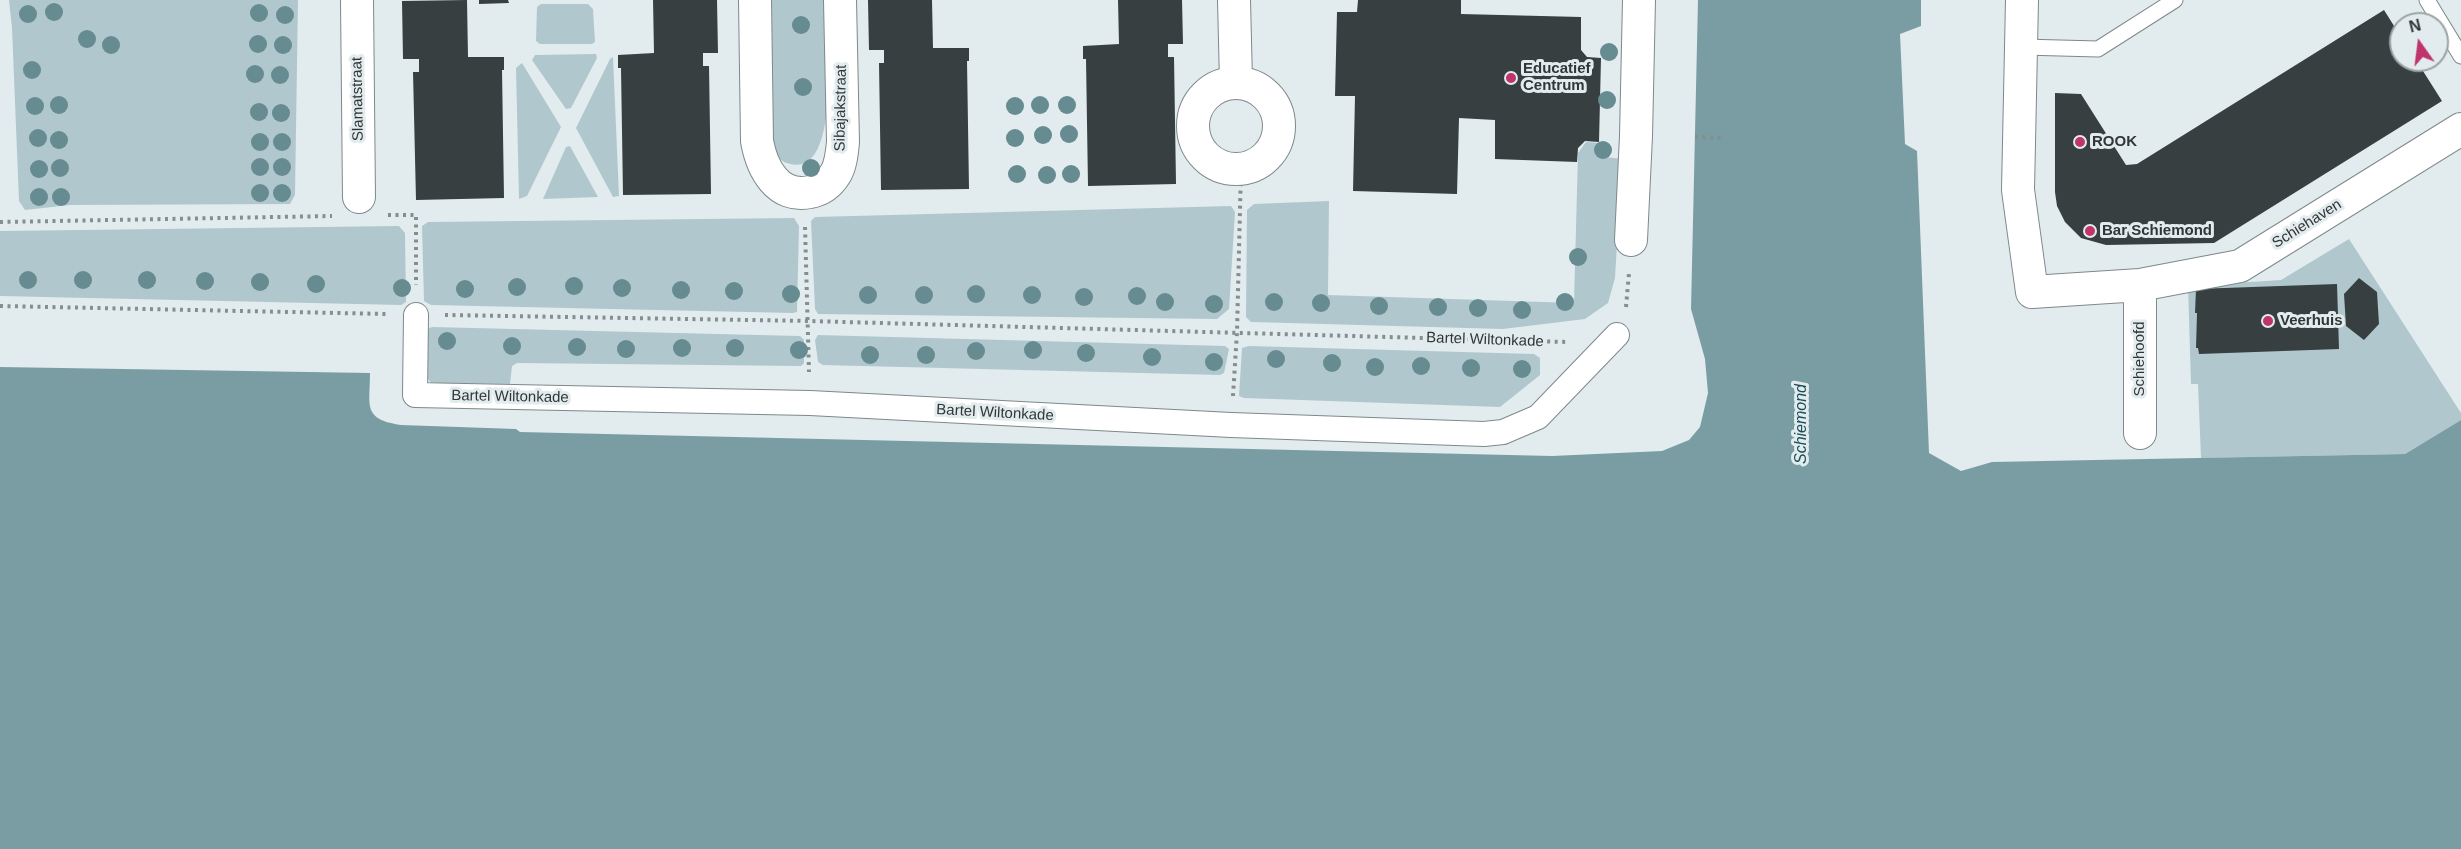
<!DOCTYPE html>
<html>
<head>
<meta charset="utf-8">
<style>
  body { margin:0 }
  #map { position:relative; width:2461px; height:849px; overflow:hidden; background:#e2ecee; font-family:Helvetica,sans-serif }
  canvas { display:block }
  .north { position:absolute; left:2389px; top:12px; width:60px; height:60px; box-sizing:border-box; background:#e2ecee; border:2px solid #9ca3a4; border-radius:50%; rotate:346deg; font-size:16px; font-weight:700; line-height:24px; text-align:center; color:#323636 }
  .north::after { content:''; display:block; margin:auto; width:21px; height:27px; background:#bf346b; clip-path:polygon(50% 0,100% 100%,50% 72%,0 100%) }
</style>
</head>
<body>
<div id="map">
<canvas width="2461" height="849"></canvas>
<div class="north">N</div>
</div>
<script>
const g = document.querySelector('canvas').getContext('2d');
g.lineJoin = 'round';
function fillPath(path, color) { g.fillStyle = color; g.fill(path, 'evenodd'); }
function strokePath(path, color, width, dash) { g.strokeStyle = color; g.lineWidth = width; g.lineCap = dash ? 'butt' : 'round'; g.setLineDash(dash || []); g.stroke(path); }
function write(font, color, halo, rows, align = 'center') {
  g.font = font + ' Helvetica,sans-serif'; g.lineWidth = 6; g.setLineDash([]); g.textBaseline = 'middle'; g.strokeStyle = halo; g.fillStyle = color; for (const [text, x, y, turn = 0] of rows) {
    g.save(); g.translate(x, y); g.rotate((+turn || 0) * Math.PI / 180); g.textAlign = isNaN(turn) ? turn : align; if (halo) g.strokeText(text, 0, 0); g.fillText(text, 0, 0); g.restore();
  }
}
const green = new Path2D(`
  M 9,0 L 298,0 L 295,195 L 290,204 L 70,205 L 25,210 L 19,201 L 12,28 Z
  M 767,0 L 826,0 C 826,29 844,183 787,163 C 782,162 777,156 772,153 Z
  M 541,4 L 588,4 L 593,9 L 595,42 L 592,44 L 540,44 L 536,41 L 537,7 Z
  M 596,54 L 597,58 L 571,108 L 566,109 L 532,60 L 535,55 Z
  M 613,57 L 619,196 L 613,197 L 576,128 L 610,59 Z
  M 522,63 L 561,127 L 527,196 L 519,199 L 516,68 Z
  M 1586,142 L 1599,143 L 1597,156 L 1622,159 L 1615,278 L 1608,303 L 1585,319 L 1503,329 L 1251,322 L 1246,317 L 1247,210 L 1254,204 L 1329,201 L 1328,295 L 1574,303 L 1578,153 Z
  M 570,146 L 598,197 L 543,199 L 566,147 Z
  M 1231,206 L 1235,212 L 1229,309 L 1217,319 L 818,314 L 815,309 L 811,221 L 815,217 Z
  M 794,218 L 799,226 L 797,312 L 793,313 L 431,305 L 424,301 L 422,226 L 428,222 Z
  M 399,226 L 405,233 L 406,302 L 401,305 L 0,296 L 0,231 Z
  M 2349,239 L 2461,413 L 2461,420 L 2405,454 L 2201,458 L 2198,384 L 2191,384 L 2188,286 L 2281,280 Z
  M 432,327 L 800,336 L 804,340 L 804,363 L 801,366 L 517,363 L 512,366 L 510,384 L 431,383 L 428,379 L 427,329 Z
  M 818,335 L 1225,346 L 1229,349 L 1224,373 L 1220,375 L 823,365 L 818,362 L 815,340 Z
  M 1249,346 L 1534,354 L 1540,358 L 1540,375 L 1500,407 L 1244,398 L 1239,396 L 1242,348 Z`);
const water = new Path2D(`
  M 1698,0 L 1921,0 L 1921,26 L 1900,34 L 1905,144 L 1917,151 L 1929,453 L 1961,471 L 1992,462 L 2405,454 L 2461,420 L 2461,849 L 0,849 L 0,367 L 370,373 C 370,406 362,419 401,425 L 516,429 L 520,432 L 1552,456 L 1662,451 L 1689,440 L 1700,427 L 1708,393 L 1705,359 L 1691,309 Z`);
const building = new Path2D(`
  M 467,0 L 468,57 L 504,57 L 504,70 L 502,70 L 504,198 L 416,200 L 413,72 L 419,72 L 419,59 L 403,59 L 402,1 Z
  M 479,0 L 508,0 L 509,3 L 479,4 Z
  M 653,0 L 717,0 L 718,53 L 703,53 L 703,66 L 709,66 L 711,194 L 623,195 L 621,68 L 618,68 L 618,55 L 654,53 Z
  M 868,0 L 932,0 L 933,48 L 969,48 L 969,61 L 967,61 L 969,189 L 881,190 L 879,63 L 884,63 L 884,50 L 869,50 Z
  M 1118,0 L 1182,0 L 1183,44 L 1168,44 L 1168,57 L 1174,57 L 1176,184 L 1088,186 L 1086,59 L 1083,59 L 1083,46 L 1119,44 Z
  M 1358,0 L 1461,0 L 1461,14 L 1581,17 L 1581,50 L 1587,57 L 1601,58 L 1599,142 L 1585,141 L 1578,148 L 1577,162 L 1495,159 L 1495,120 L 1459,118 L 1457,194 L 1353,191 L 1355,96 L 1335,96 L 1337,12 L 1357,12 Z
  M 2384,10 L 2401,37 L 2401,60 L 2416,60 L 2442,101 L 2214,243 L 2106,245 L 2081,238 L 2065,222 L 2057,206 L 2055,192 L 2055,93 L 2081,94 L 2126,165 L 2137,164 Z
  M 2359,278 L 2377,292 L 2379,324 L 2364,340 L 2346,326 L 2344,294 Z
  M 2337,284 L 2339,349 L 2199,354 L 2198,348 L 2196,348 L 2197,313 L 2195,313 L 2196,289 Z`);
const path = new Path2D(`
  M 1695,137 L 1721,138
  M 388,215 L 416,215 L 416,285
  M 0,222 L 332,216
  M 805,227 L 809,372
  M 0,306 L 386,314
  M 1626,307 L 1629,273
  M 445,315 L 809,321 L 1568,342
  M 1233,396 L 1237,332 L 1241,169`);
const service = new Path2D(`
  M 2427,0 L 2461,56
  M 2022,47 L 2098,49 L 2175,0`);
const pedestrian = new Path2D(`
  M 416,315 L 415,395 L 810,403 L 1231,425 L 1484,434 L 1503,432 L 1538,417 L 1617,335`);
const minor = new Path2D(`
  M 357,0 L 359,197
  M 755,0 L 757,141 C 762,169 778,199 810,192 C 821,190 830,183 836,173 C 841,164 842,152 843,142 L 840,0
  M 1234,0 L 1236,82
  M 2022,0 L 2018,190 L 2032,292 L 2140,285 L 2240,266 L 2461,129
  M1193 126a43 43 0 1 1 86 0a43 43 0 1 1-86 0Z
  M 1631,240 L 1636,136 L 1639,0
  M 2140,285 L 2140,433`);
const trees = [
  [54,12],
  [259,13],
  [28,14],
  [285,15],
  [801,25],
  [87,39],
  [258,44],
  [111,45],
  [283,45],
  [1609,52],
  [32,70],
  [255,74],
  [280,75],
  [803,87],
  [1607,100],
  [59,105],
  [1040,105],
  [1067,105],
  [35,106],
  [1015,106],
  [259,112],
  [281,113],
  [1069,134],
  [1043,135],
  [38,138],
  [1015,138],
  [59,140],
  [260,142],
  [282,142],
  [1603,150],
  [260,167],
  [282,167],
  [60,168],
  [811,168],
  [39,169],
  [1017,174],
  [1071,174],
  [1047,175],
  [260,193],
  [282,193],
  [39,197],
  [61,197],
  [1578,257],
  [28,280],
  [83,280],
  [147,280],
  [205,281],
  [260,282],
  [316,284],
  [574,286],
  [517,287],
  [402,288],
  [622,288],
  [465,289],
  [681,290],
  [734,291],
  [791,294],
  [976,294],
  [868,295],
  [924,295],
  [1032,295],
  [1137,296],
  [1084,297],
  [1165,302],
  [1274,302],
  [1565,302],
  [1321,303],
  [1214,304],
  [1379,306],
  [1438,307],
  [1478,308],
  [1522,310],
  [447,341],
  [512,346],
  [577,347],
  [682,348],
  [735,348],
  [626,349],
  [799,350],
  [1033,350],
  [976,351],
  [1086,353],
  [870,355],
  [926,355],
  [1152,357],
  [1276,359],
  [1214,362],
  [1332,363],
  [1421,366],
  [1375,367],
  [1471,368],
  [1522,369]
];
const markers = [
  [1511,78,6,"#bf346b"],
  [2080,142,6,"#bf346b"],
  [2090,231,6,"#bf346b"],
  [2268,321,6,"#bf346b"]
];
const poiNames = [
  ["Educatief",1523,69],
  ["Centrum",1523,86],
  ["ROOK",2092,142],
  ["Bar Schiemond",2102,231],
  ["Veerhuis",2280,321]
];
const streetNames = [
  ["Slamatstraat",358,99,-91],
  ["Sibajakstraat",841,108,-89],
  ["Schiehaven",2307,224,-32],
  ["Bartel Wiltonkade",1485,340,2],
  ["Schiehoofd",2140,359,-90],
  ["Bartel Wiltonkade",510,397,1],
  ["Bartel Wiltonkade",995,413,3]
];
const waterNames = [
  ["Schiemond",1802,424,-90]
];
fillPath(green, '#b0c8cd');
fillPath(water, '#7a9da4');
fillPath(building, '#373f40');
strokePath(service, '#7f888a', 17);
strokePath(pedestrian, '#7f888a', 26);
strokePath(minor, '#7f888a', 34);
strokePath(path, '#868d8e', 4, [3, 4.5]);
strokePath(service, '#fff', 15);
strokePath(pedestrian, '#fff', 24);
strokePath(minor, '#fff', 32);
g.fillStyle = '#668b90';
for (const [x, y] of trees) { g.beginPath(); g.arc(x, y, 9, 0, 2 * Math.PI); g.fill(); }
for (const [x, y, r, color] of markers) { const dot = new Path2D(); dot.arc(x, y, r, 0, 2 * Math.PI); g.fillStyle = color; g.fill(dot); strokePath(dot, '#e2ecee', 2); }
write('bold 15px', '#323636', '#e2ecee', poiNames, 'left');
write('15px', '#323636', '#e2ecee', streetNames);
write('italic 16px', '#1a4e57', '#e2ecee', waterNames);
</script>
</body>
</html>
